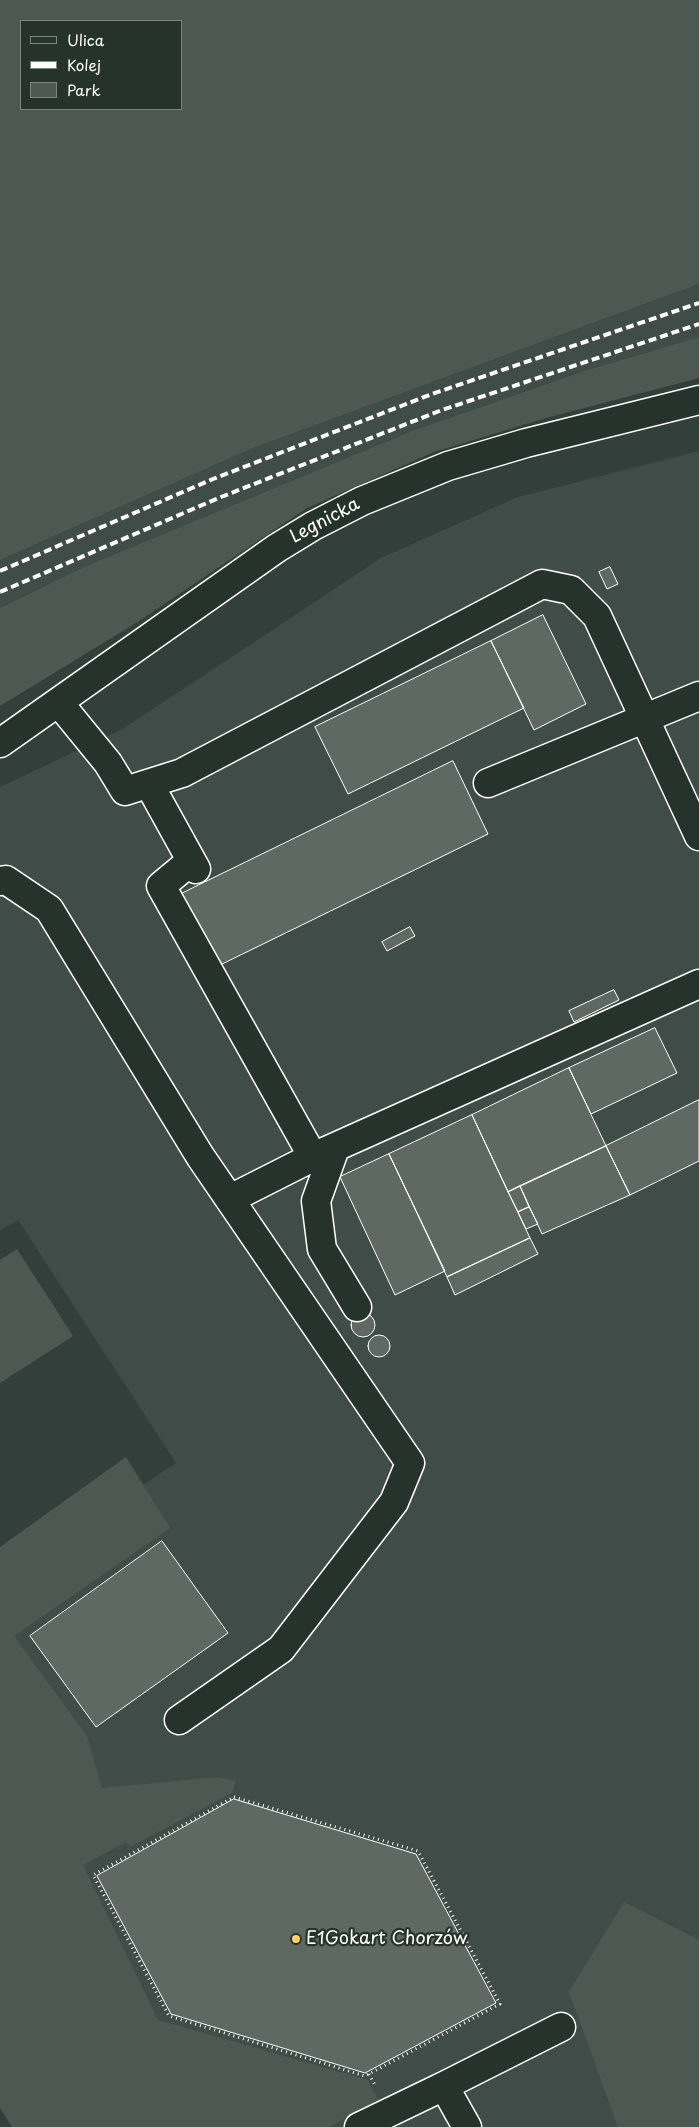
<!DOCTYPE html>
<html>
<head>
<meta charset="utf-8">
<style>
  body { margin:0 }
  #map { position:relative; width:699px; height:2127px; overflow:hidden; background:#333f3a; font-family:"Playpen Sans",sans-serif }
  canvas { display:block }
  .legend { position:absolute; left:20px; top:20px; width:162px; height:90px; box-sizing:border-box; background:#26332d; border:1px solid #7d8581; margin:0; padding:6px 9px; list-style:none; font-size:15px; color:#fff }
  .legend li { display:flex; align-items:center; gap:10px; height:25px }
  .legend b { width:25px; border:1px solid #7d8581 }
</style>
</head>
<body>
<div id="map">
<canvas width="699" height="2127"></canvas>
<ul class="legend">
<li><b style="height:6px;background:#26332d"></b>Ulica</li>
<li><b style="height:6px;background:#fff"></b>Kolej</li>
<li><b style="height:14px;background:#4d5853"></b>Park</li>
</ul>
</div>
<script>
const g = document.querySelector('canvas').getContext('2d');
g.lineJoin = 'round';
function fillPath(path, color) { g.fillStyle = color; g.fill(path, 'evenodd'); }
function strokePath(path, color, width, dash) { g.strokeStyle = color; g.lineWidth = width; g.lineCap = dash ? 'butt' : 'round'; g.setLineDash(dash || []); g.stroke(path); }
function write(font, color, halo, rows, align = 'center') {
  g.font = font + ' "Playpen Sans",sans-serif'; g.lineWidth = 4.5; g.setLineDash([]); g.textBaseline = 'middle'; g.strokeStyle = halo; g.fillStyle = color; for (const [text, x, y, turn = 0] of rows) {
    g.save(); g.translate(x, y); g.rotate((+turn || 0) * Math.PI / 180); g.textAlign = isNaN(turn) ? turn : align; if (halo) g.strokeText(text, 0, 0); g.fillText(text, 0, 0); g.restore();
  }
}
const built = new Path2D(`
  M 699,284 L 699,337 L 584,371 L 412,431 L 86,566 L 0,608 L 0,560 L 253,448 Z
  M 699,451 L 699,2127 L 46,2127 L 0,1581 L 176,1463 L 18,1220 L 0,1231 L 0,787 L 121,730 L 381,558 L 518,497 Z`);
const green = new Path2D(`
  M 0,0 L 699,0 L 699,284 L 253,448 L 0,560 ZM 21,21 L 181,21 L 181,109 L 21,109 Z
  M 699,337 L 699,378 L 546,418 L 434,452 L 307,508 L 136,623 L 0,706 L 0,608 L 86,566 L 412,431 L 584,371 Z
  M 17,1249 L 73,1336 L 0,1383 L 0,1260 Z
  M 126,1457 L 170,1528 L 14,1636 L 87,1736 L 102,1788 L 218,1777 L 236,1781 L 232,1793 L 130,1847 L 126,1842 L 83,1865 L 158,2020 L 368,2080 L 379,2101 L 329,2127 L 12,2127 L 0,2108 L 0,1547 Z
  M 624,1902 L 699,1940 L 699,2127 L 618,2127 L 569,1992 Z`);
const building = new Path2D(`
  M 610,567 L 618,584 L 607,589 L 599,572 Z
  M 543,615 L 586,704 L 534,730 L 491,641 Z
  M 491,641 L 524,708 L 348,794 L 315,727 Z
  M 453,761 L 488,834 L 216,967 L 181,894 Z
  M 410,927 L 415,936 L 387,951 L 382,942 Z
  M 614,990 L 619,1000 L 574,1022 L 569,1011 Z
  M 655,1028 L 677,1073 L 591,1114 L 569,1068 Z
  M 569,1068 L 606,1146 L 508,1192 L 472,1115 Z
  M 699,1100 L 699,1161 L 630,1195 L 606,1146 Z
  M 472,1115 L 530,1238 L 447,1277 L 389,1154 Z
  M 606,1146 L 630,1195 L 542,1234 L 520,1186 Z
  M 389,1154 L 445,1271 L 395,1295 L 340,1177 Z
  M 520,1186 L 529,1207 L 518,1212 L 508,1192 Z
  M 529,1207 L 538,1224 L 526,1229 L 518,1212 Z
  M 530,1238 L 538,1254 L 455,1295 L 447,1277 Z
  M351 1325a12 12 0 1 1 24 0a12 12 0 1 1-24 0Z
  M368 1346a11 11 0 1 1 22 0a11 11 0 1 1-22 0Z
  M 162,1541 L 228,1633 L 96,1727 L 30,1636 Z
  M 234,1799 L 416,1854 L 496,2003 L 365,2073 L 171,2014 L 97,1876 Z`);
const path = new Path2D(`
  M 234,1797 L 418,1851 L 500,2004 L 365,2076 L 169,2016 L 93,1875 Z
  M 369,2074 L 376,2087`);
const minor = new Path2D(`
  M 59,703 L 108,763 L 125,791 L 182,773 L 542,584 L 571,590 L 597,616 L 699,836
  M 0,743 L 277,548 L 313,526 L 362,501 L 448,466 L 526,443 L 699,400
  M 488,783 L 699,696
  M 149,784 L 196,869
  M 191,861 L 161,886 L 313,1157
  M 0,881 L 6,880 L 49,909 L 200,1156 L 410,1463 L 394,1502 L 281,1649 L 179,1720
  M 335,1148 L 316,1201 L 322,1249 L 357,1307
  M 230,1199 L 313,1157 L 699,984
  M 444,2086 L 561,2027
  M 359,2127 L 444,2086 L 467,2127`);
const rail = new Path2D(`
  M 0,571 L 213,479 L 432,394 L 699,303
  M 0,592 L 221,497 L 442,410 L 699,324`);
const markers = [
  [296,1939,5,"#ffd166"]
];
const streetNames = [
  ["Legnicka",325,521,-28]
];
const poiNames = [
  ["E1Gokart Chorzów",306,1939]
];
fillPath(built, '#404c47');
fillPath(green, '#4d5853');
fillPath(building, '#5f6964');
strokePath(building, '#fff', 1);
strokePath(minor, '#fff', 31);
strokePath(path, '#fff', 3, [1, 4]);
strokePath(minor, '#26332d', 28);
strokePath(rail, '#fff', 4, [8, 4]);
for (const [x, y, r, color] of markers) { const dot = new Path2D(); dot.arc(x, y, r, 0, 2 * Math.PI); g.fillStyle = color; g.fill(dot); strokePath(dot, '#26332d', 2); }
write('18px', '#fff', '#26332d', streetNames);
write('18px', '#fff', '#26332d', poiNames, 'left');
</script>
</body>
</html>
